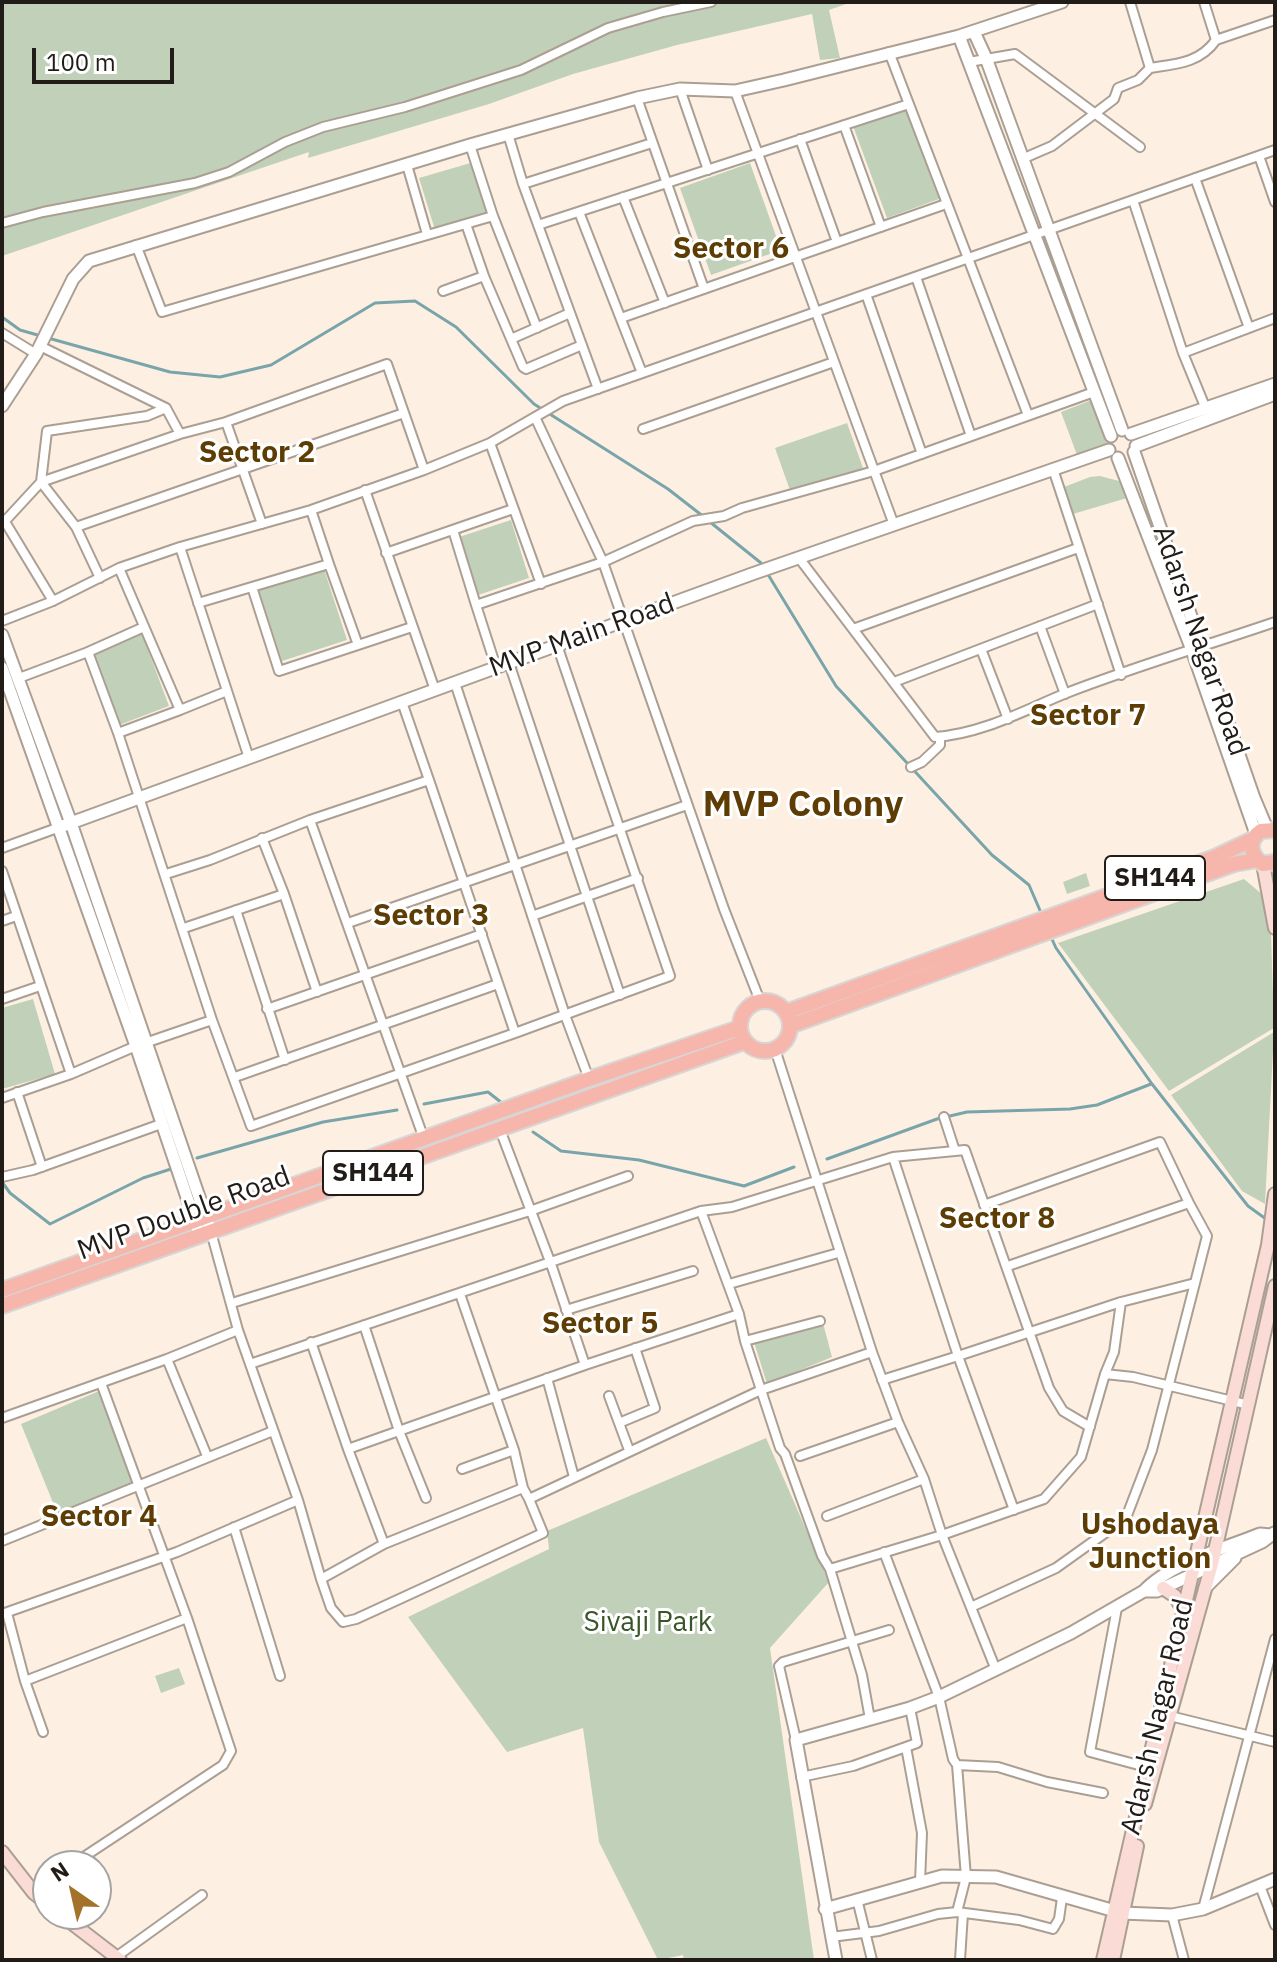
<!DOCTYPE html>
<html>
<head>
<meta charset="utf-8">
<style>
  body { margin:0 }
  #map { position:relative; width:1277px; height:1962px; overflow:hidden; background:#fdf0e3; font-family:"IBM Plex Sans",sans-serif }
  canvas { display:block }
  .frame { position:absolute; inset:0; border:4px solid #211c18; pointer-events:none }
  .north { position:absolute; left:32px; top:1850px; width:80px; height:80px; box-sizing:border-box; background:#fff; border:2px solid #a6a4a3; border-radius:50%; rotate:326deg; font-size:22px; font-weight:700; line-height:32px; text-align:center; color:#211c18 }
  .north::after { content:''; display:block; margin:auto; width:28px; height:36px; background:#a47329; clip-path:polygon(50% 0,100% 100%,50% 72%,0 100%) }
  .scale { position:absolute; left:32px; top:48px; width:142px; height:36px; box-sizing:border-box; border:4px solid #211c18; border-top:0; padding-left:10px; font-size:24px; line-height:28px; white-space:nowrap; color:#211c18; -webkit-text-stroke:6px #fff; paint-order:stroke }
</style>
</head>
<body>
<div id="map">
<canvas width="1277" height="1962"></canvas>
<div class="frame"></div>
<div class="north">N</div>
<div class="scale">100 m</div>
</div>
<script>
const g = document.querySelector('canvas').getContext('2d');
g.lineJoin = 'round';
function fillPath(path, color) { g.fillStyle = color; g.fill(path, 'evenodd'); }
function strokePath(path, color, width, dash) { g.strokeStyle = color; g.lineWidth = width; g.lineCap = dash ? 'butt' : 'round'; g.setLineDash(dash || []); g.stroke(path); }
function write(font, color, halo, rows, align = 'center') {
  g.font = font + ' "IBM Plex Sans",sans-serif'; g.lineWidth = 6; g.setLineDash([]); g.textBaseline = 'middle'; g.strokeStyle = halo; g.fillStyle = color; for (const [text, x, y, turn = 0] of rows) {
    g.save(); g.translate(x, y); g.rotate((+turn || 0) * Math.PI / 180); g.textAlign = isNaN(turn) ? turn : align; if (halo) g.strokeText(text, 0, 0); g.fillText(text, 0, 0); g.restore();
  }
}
const green = new Path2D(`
  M 2,2 L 852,2 L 829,10 L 840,58 L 820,60 L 812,14 L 677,45 L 573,74 L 489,104 L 308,158 L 309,152 L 2,256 Z
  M 905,107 L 939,199 L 887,218 L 853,126 Z
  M 474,162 L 489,213 L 435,230 L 419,178 Z
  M 750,163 L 781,250 L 711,275 L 680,188 Z
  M 1097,398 L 1113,442 L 1077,455 L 1061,412 Z
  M 847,423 L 863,468 L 791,493 L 775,448 Z
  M 1100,476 L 1119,481 L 1127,498 L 1073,514 L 1064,487 L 1090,477 Z
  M 511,520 L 529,578 L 478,595 L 459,537 Z
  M 324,569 L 347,640 L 282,661 L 259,590 Z
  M 142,634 L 169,706 L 119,725 L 92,653 Z
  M 1086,873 L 1090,886 L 1067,894 L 1063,882 Z
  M 1244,879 L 1270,901 L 1274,1028 L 1169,1091 L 1058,943 Z
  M 33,999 L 55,1074 L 2,1089 L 2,1008 Z
  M 1274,1032 L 1265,1204 L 1242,1191 L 1171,1095 Z
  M 823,1323 L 832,1357 L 767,1384 L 754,1342 Z
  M 99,1391 L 136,1482 L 58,1515 L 21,1424 Z
  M 766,1438 L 829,1582 L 770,1648 L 814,1960 L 684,1960 L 683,1955 L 658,1960 L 599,1842 L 583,1728 L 507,1752 L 408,1617 L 549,1549 L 547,1531 Z
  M 179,1668 L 185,1684 L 161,1693 L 155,1676 Z`);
const stream = new Path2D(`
  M 2,317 L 20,330 L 41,336
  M 48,338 L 170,372 L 220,377 L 271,365 L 375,303 L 415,301 L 456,327 L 534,404 L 668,489 L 704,517
  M 710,522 L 761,563 L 836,686 L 992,855 L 1029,885 L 1042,915
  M 1051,937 L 1056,948 L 1152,1084 L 1248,1206 L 1266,1219
  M 424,1104 L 488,1092 L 502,1103
  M 533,1132 L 561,1151 L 639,1160 L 744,1186 L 794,1167
  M 197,1158 L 323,1122 L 397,1110
  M 827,1159 L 937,1119 L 967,1112 L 1070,1109 L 1097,1105 L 1151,1084
  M 2,1182 L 10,1193 L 50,1224 L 143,1178 L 174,1168`);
const minor = new Path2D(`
  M 1130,2 L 1150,68 C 1176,64 1200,63 1216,40
  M 1204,2 L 1216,40 L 1275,20
  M 889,52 L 1028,415
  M 969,62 L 1015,54 L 1140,147
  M 680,89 L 708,170
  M 735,91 L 894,525
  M 637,98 L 704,289
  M 844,125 L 881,227
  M 508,134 L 523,184 L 598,389
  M 800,139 L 837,242
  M 470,145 L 493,216 L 537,328
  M 1259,156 L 1275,202
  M 1022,159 L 1052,146 L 1114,99 L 1118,88 L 1138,80 L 1150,68
  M 407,165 L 427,234
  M 1195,178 L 1249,328
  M 523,184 L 652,143
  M 623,197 L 665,303
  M 1133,200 L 1183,353 L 1206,409
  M 579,212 L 642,373
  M 2,223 L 43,212 L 195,183 L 229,172 L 285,142 L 323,127 L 405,107 L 521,70 L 608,28 L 663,12 L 711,2
  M 466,224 L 484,276
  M 538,225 L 909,104
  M 136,245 L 162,312 L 493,216
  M 916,277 L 971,436
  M 443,291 L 484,276 L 523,367 L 526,369 L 582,345
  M 866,294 L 922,454
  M 621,318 L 946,204
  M 2,333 L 36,354
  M 511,339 L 570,313
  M 40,346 L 166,408
  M 1183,353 L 1275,318
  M 535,417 L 603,562 L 693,521 L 724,516 L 742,508 L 874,471 L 1094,392
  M 643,429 L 834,362
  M 180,434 L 166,408 L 147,416 L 47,431 L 41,482 L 76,527 L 404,413
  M 490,443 L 541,584
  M 1053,469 L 1121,675
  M 365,490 L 435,690
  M 311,510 L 329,564
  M 4,520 L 53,601
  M 5,521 L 41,482 L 180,434 L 226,422
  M 262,524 L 226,422 L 387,364 L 424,470
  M 76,527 L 100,578
  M 453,530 L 476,605
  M 180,547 L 249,758
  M 386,553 L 513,509
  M 799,558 L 935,737 C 981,734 1023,711 1064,694 C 1133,667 1205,646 1275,622
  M 119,568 L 180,710 L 118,733 L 212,1020 L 251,1126 L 515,1033 L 429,780 L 310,820 L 210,860 L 166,874
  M 252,587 L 279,671 L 358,645
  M 198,603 L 329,564 L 358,645 L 412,627
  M 2,621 L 53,601 L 119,568 L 180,547 L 311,510 L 424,470 L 490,443 L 563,401 L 1275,150
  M 1040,626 L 1065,694
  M 853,629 L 1078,548
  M 981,649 L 1008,719
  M 88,652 L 144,627
  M 509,663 L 620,995
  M 496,667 L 476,605 L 603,562 L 724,909 L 760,1001
  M 19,678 L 88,652 L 118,733
  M 894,682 L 1098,604
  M 455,683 L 565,1015 L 589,1079
  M 402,702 L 429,780
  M 180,710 L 227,691
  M 911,767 L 922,762 L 940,745 L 940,737
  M 310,820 L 424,1139
  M 262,838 L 284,894 L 317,992
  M 2,848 L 57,828
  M 2,871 L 71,1074
  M 236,910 L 285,1060
  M 532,916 L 638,878
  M 2,921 L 16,916
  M 348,923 L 687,805
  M 184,928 L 284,894
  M 2,999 L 40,986
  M 267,1009 L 482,934
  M 515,1033 L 670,976 L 557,645
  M 145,1043 L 212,1020
  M 775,1049 L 872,1352 L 898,1422 L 924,1479 L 942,1535 L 996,1670
  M 235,1077 L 498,984
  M 17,1092 L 42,1167
  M 2,1098 L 71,1074 L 136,1046
  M 944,1117 L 955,1151
  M 2,1177 L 33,1170 L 161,1124
  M 984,1205 L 1160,1142 L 1189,1203
  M 701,1211 L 732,1207 L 893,1157 L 965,1150 L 1049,1388 L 1063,1411 L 1090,1427
  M 211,1232 L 238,1330 L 298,1500 L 321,1579 L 331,1608 L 343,1622 L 356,1619 L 543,1533 L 529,1499
  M 1008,1266 L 1189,1203 L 1207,1236 L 1195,1283 L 1121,1302 L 958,1356 L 1014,1510
  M 729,1284 L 838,1253
  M 460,1294 L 514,1450 L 523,1488
  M 232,1303 L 530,1211 L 628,1176
  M 566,1310 L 693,1271
  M 739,1314 L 745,1341 L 780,1448 L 785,1454 L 822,1556 L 830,1569 L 862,1675 L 870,1719
  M 364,1325 L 399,1431 L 426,1498
  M 745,1341 L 820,1321
  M 311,1342 L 348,1449 L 585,1365
  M 250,1364 L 701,1211 L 739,1314 L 585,1365 L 551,1264 L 499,1127
  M 1105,1374 L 1133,1377 L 1249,1405
  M 547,1378 L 574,1477
  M 882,1380 L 958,1356 L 893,1157
  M 609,1396 L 629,1450
  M 2,1418 L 167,1359
  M 619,1423 L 655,1408 L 635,1348
  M 348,1449 L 384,1544
  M 207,1456 L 167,1359 L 238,1330
  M 800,1456 L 898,1422
  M 462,1469 L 514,1450
  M 827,1516 L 924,1479
  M 234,1527 L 280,1676
  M 2,1541 L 273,1431
  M 884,1552 L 939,1697 L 953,1759 L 957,1765 L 998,1767 L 1047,1782 L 1103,1793
  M 830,1569 L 942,1535 L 1044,1499 L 1081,1457 L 1105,1374 L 1114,1352 L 1121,1302
  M 321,1579 L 384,1544 L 523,1488 L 529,1499 L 761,1390 L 872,1352
  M 971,1607 L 1056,1568 L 1126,1518 L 1152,1450 L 1195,1283
  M 1117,1608 L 1090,1752 L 1146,1767
  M 7,1613 L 25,1681 L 43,1732
  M 2,1614 L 177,1552 L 298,1500
  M 25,1681 L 187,1618
  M 1170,1716 L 1275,1742
  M 796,1740 L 779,1666 L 783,1662 L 889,1630
  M 906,1747 L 922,1833 L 920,1882
  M 957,1765 L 966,1877 L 957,1912
  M 801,1777 L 853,1766 L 917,1743 L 910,1708
  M 70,1866 L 223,1765 L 231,1751 L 187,1618 L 101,1383
  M 1260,1886 L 1275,1925
  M 34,1893 L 48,1883
  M 857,1899 L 872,1960
  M 1203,1909 L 1275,1639
  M 1172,1915 L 1184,1960
  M 831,1937 L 879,1931 L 938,1914 L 957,1912 L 1019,1920 L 1053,1929 L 1059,1919 L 1062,1898
  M 113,1959 L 202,1895
  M 960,1960 L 963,1913`);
const tertiary = new Path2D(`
  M 974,32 L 986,58 L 1122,430
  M 959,36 L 1111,436
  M 2,406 L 36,354 L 73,279 L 89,261 L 470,145 L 637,98 L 680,89 L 735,91 L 784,80 L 959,36 L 1062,2
  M 1131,434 L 1275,384
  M 1136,446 L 1275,394
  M 1134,452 L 1254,798 L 1267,829
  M 1118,458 L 1192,650 L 1256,834
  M 2,635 L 71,823 L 211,1232
  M 2,668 L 136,1046 L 200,1236
  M 57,828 L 752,574 L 1109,450
  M 1205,1588 L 1235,1558
  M 1144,1591 L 1157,1591 L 1262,1542 L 1274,1533
  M 825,1909 L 942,1876 L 996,1877 L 1122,1913 L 1172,1915 L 1203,1909 L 1275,1879
  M 836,1960 L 796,1740 L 910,1708 L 939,1697 L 1071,1633 L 1144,1591 C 1169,1564 1225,1548 1260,1534 L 1270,1535`);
const secondary = new Path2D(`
  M 1263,864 L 1275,928
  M 1163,1588 L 1175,1596 L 1183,1610
  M 1145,1804 L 1212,1564 L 1275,1286
  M 2,1852 L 34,1893 L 48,1904
  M 60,1914 L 120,1960
  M 1103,1960 L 1268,1245 L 1275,1194
  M 1113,1960 L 1137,1846`);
const primary = new Path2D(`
  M 1275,830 L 1261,831 C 1247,841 1250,855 1263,864 L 1275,862
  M740 1026a25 25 0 1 1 50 0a25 25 0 1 1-50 0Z
  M 786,1012 L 1215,857 L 1253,839
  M 790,1026 L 1234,864 L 1257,860
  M 2,1290 L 589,1079 L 739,1028
  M 2,1306 L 744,1042`);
const shields = [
  [1155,878,100],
  [373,1173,100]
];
const shieldNames = [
  ["SH144",1155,878],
  ["SH144",373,1173]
];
const streetNames = [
  ["MVP Main Road",582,636,-20],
  ["Adarsh Nagar Road",1200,641,71],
  ["MVP Double Road",184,1214,-20],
  ["Adarsh Nagar Road",1158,1717,-77]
];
const parkNames = [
  ["Sivaji Park",648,1623]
];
const neighbourhoodNames = [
  ["Sector 6",731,249],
  ["Sector 2",257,453],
  ["Sector 7",1088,716],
  ["Sector 3",431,916],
  ["Sector 8",997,1219],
  ["Sector 5",600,1324],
  ["Sector 4",99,1517],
  ["Ushodaya",1150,1525],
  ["Junction",1150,1559]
];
const districtNames = [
  ["MVP Colony",803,806]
];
fillPath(green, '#c1d0b9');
strokePath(stream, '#79a5aa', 3);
strokePath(minor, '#ab9f93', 12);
strokePath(tertiary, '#ab9f93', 15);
strokePath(secondary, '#ab9f93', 16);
strokePath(primary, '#d7d6d5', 18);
strokePath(minor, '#fff', 8);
strokePath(tertiary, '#fff', 11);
strokePath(secondary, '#fadbd5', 12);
strokePath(primary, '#f6b6ac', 14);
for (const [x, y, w] of shields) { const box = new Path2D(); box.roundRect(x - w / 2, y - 22, w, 44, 6); g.fillStyle = '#fff'; g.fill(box); strokePath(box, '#211c18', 2); }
write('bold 26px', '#211c18', null, shieldNames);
write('28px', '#211c18', '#fff', streetNames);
write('28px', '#3a5527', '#fff', parkNames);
write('bold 30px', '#5e3d04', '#fff', neighbourhoodNames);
write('bold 36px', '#5e3d04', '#fff', districtNames);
</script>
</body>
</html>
